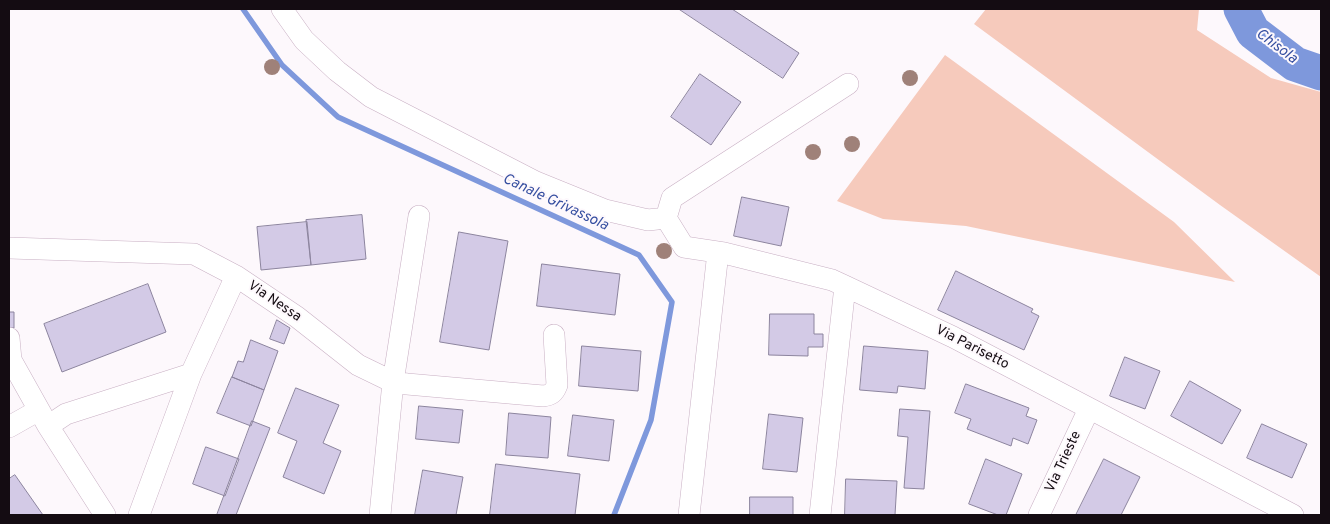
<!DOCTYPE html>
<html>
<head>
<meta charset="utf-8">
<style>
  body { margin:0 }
  #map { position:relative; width:1330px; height:524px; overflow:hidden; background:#fdf8fc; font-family:Overpass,sans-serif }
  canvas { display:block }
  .frame { position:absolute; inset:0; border:10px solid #140c12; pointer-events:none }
</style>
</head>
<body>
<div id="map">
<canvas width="1330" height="524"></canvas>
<div class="frame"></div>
</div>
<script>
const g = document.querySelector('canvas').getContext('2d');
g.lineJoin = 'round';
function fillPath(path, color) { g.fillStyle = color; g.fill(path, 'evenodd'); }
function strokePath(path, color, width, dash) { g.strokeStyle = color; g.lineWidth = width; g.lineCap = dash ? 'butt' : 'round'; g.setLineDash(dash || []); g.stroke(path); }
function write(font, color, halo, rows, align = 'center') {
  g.font = font + ' Overpass,sans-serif'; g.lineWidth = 4; g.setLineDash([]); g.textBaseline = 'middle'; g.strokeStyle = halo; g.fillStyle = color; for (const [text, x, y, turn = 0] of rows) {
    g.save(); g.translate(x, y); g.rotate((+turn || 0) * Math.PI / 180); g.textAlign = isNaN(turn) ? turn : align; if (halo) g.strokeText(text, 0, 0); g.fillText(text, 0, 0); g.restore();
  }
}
const green = new Path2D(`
  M 986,9 L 1199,9 L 1197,30 L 1271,78 L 1321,92 L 1321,277 L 1220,205 L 974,24 Z
  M 945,55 L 1174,222 L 1235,282 L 966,226 L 883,219 L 837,201 Z`);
const stream = new Path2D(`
  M 243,9 L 282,65 L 338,117 L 639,255 L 672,302 L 651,420 L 614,515`);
const river = new Path2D(`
  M 1241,9 L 1253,32 L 1295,64 L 1321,73`);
const building = new Path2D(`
  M 679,9 L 732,9 L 799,53 L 783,78 Z
  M 700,74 L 741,102 L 711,145 L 671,117 Z
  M 742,197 L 789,207 L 781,246 L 734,236 Z
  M 362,215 L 366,259 L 311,265 L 306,220 Z
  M 307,222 L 311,265 L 261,270 L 257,227 Z
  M 459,232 L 508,241 L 489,350 L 440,342 Z
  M 542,264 L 620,274 L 615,315 L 537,306 Z
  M 956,271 L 1033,309 L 1031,312 L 1039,316 L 1024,350 L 938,310 Z
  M 148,284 L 166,332 L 62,372 L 44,324 Z
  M 9,312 L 14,312 L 14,328 L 9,328 Z
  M 770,314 L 814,314 L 814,334 L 823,334 L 823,347 L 808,347 L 808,356 L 769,355 Z
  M 277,320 L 290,328 L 284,344 L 270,339 Z
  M 251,340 L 278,351 L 264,390 L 232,377 L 238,361 L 243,362 Z
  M 582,346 L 641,351 L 638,391 L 579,386 Z
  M 864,346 L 928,351 L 925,389 L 898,386 L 897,393 L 860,390 Z
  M 1125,357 L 1160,371 L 1145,409 L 1110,396 Z
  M 232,377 L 264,390 L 251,426 L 217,413 Z
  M 1190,381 L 1241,410 L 1222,444 L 1171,416 Z
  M 966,384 L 1029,408 L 1026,416 L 1037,420 L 1028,444 L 1013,438 L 1011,446 L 967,429 L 971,419 L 955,413 Z
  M 296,388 L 339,405 L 323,443 L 341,451 L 324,494 L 283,477 L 297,441 L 278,433 Z
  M 419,406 L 463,410 L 459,443 L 416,439 Z
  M 900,409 L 930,411 L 924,489 L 904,488 L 908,437 L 898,436 Z
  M 509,413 L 551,417 L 548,458 L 506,455 Z
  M 769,414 L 803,418 L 797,472 L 763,469 Z
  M 573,415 L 614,420 L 609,461 L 568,456 Z
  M 252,421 L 270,428 L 236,515 L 217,515 Z
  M 1262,424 L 1307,444 L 1292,478 L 1247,458 Z
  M 206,447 L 239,459 L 225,496 L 193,484 Z
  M 986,459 L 1022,474 L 1006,515 L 998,515 L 969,504 Z
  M 1104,459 L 1140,477 L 1121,515 L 1076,515 Z
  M 496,464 L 580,474 L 575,515 L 490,515 Z
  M 423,470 L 463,477 L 456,515 L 415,515 Z
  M 15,475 L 43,515 L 9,515 L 9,479 Z
  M 846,479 L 897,481 L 895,515 L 845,515 Z
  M 750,497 L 793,497 L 793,515 L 750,515 Z`);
const minor = new Path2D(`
  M 282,9 L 304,40 L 337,71 L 371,97 L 536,182 L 605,210 L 648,220 L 666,218
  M 848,84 L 672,198 L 666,218 L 684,247 L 724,253 L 832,280 L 845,286 L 953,337 L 1293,515
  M 9,248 L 194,254 L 236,276 L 297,317 L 358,365 L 393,382 L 407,384 L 543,396 C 551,395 554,393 557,385 L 554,335
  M 9,338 L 11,360 L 48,426 L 105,515
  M 48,426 L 66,414 L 191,374
  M 9,427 L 39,410
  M 139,515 L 191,374 L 236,276
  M 380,515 L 393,382 L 419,216
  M 689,515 L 718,252
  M 820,515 L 845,286
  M 1039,515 L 1089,409`);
const trees = [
  [272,67],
  [910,78],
  [852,144],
  [813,152],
  [664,251]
];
const streetNames = [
  ["Via Nessa",274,302,34],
  ["Via Parisetto",972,348,27],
  ["Via Trieste",1064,462,-65]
];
const waterNames = [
  ["Chisola",1276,47,37],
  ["Canale Grivassola",555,203,25]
];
fillPath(green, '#f6cabc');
strokePath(stream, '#7e98dc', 5.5);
strokePath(river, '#7e98dc', 35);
fillPath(building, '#d3cae6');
strokePath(building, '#8c849e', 1);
strokePath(minor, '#c8afc3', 22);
strokePath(minor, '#fff', 21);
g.fillStyle = '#9f8179';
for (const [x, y] of trees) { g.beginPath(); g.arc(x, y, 8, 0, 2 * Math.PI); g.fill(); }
write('14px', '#140c12', '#fdf8fc', streetNames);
write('italic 15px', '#354ea0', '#fdf8fc', waterNames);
</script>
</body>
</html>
